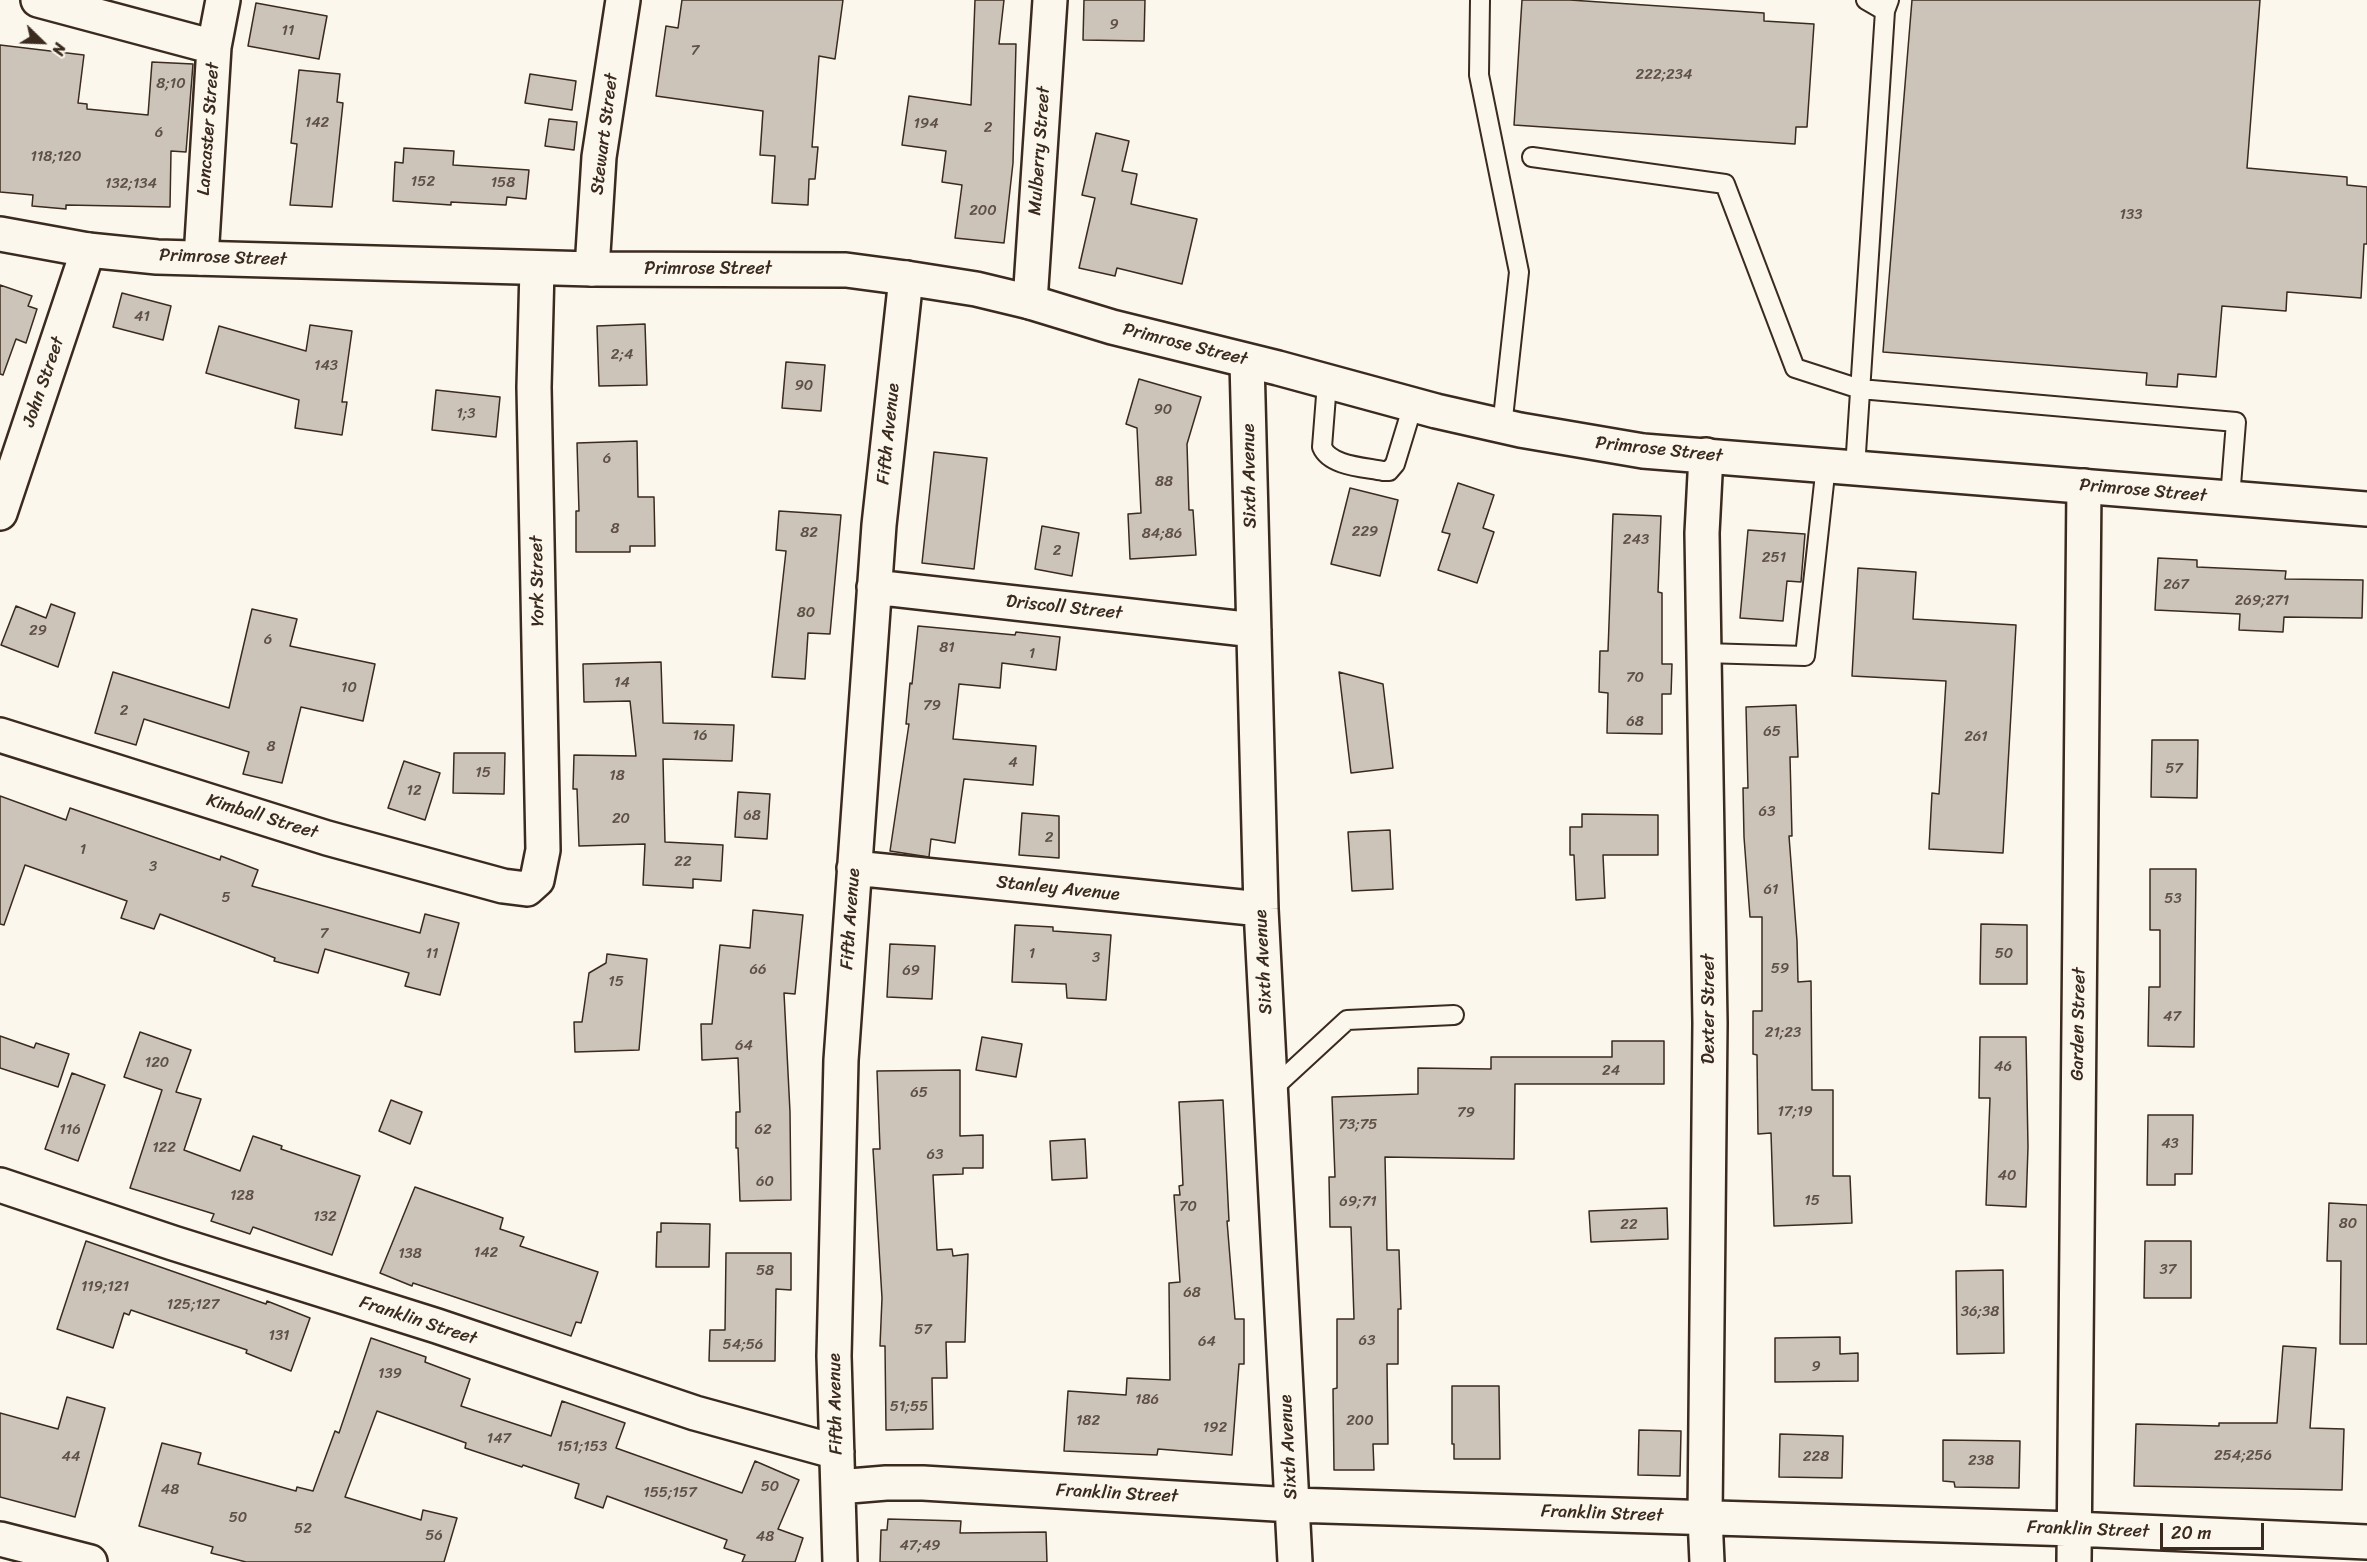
<!DOCTYPE html>
<html>
<head>
<meta charset="utf-8">
<style>
  body { margin:0 }
  #map { position:relative; width:2367px; height:1562px; overflow:hidden; background:#fbf7ec; font-family:Sriracha,sans-serif }
  canvas { display:block }
  .north { position:absolute; left:12px; top:12px; width:60px; height:60px; -webkit-text-stroke:4px #fbf7ec; paint-order:stroke; rotate:113deg; font-size:16px; font-weight:700; line-height:24px; text-align:center; color:#3b2a1e }
  .north::after { content:''; display:block; margin:auto; width:21px; height:27px; background:#3b2a1e; clip-path:polygon(50% 0,100% 100%,50% 72%,0 100%) }
  .scale { position:absolute; left:2160px; top:1523px; width:104px; height:27px; box-sizing:border-box; border:3px solid #3b2a1e; border-top:0; padding-left:8px; font-size:18px; line-height:21px; white-space:nowrap; color:#3b2a1e; -webkit-text-stroke:4px #fbf7ec; paint-order:stroke }
</style>
</head>
<body>
<div id="map">
<canvas width="2367" height="1562"></canvas>
<div class="north">N</div>
<div class="scale">20 m</div>
</div>
<script>
const g = document.querySelector('canvas').getContext('2d');
g.lineJoin = 'round';
function fillPath(path, color) { g.fillStyle = color; g.fill(path, 'evenodd'); }
function strokePath(path, color, width, dash) { g.strokeStyle = color; g.lineWidth = width; g.lineCap = dash ? 'butt' : 'round'; g.setLineDash(dash || []); g.stroke(path); }
function write(font, color, halo, rows, align = 'center') {
  g.font = font + ' Sriracha,sans-serif'; g.lineWidth = 4.5; g.setLineDash([]); g.textBaseline = 'middle'; g.strokeStyle = halo; g.fillStyle = color; for (const [text, x, y, turn = 0] of rows) {
    g.save(); g.translate(x, y); g.rotate((+turn || 0) * Math.PI / 180); g.textAlign = isNaN(turn) ? turn : align; if (halo) g.strokeText(text, 0, 0); g.fillText(text, 0, 0); g.restore();
  }
}
const building = new Path2D(`
  M 682,0 L 843,0 L 835,59 L 819,56 L 812,147 L 818,147 L 815,179 L 809,179 L 808,205 L 772,203 L 775,156 L 760,155 L 763,111 L 656,96 L 666,26 L 678,28 Z
  M 975,0 L 1004,0 L 999,44 L 1016,44 L 1013,163 L 1004,243 L 955,238 L 962,185 L 942,182 L 946,151 L 902,145 L 909,96 L 971,105 Z
  M 1084,0 L 1145,0 L 1144,41 L 1083,40 Z
  M 1522,0 L 1570,0 L 1764,13 L 1764,21 L 1814,24 L 1807,127 L 1796,127 L 1795,144 L 1514,125 Z
  M 1912,0 L 2260,0 L 2247,168 L 2347,177 L 2347,185 L 2367,187 L 2367,244 L 2364,244 L 2361,298 L 2287,292 L 2286,311 L 2222,306 L 2216,377 L 2178,374 L 2177,387 L 2146,385 L 2147,373 L 1883,352 Z
  M 256,3 L 327,16 L 319,59 L 248,46 Z
  M 0,45 L 84,55 L 78,103 L 87,104 L 87,109 L 148,115 L 152,62 L 193,64 L 186,152 L 171,151 L 170,207 L 66,205 L 66,209 L 32,206 L 33,195 L 0,192 Z
  M 299,70 L 340,74 L 337,102 L 343,103 L 332,207 L 290,205 L 297,144 L 291,143 Z
  M 530,74 L 576,81 L 572,110 L 525,103 Z
  M 549,119 L 577,122 L 574,150 L 545,146 Z
  M 1096,133 L 1129,141 L 1122,171 L 1137,174 L 1131,204 L 1197,219 L 1182,284 L 1117,268 L 1115,276 L 1079,268 L 1095,198 L 1082,195 Z
  M 404,148 L 454,151 L 453,165 L 529,170 L 526,199 L 507,197 L 506,205 L 451,202 L 451,205 L 393,201 L 395,162 L 403,163 Z
  M 0,285 L 32,296 L 28,306 L 37,309 L 26,343 L 16,339 L 3,375 L 0,374 Z
  M 122,293 L 171,306 L 163,340 L 113,327 Z
  M 645,324 L 647,385 L 599,386 L 597,326 Z
  M 310,325 L 352,331 L 342,402 L 347,402 L 342,435 L 295,428 L 299,400 L 206,373 L 219,326 L 306,351 Z
  M 786,362 L 825,365 L 821,411 L 782,408 Z
  M 1139,379 L 1201,397 L 1187,444 L 1189,510 L 1193,510 L 1196,555 L 1130,559 L 1128,514 L 1141,513 L 1137,428 L 1126,424 Z
  M 436,390 L 500,397 L 496,437 L 432,430 Z
  M 637,441 L 638,497 L 654,497 L 655,546 L 630,546 L 630,552 L 576,552 L 576,511 L 579,511 L 577,443 Z
  M 934,452 L 987,458 L 974,569 L 922,563 Z
  M 1458,483 L 1494,495 L 1483,528 L 1494,532 L 1477,583 L 1438,570 L 1450,534 L 1442,532 Z
  M 1350,488 L 1398,500 L 1380,576 L 1331,564 Z
  M 779,511 L 841,515 L 830,634 L 808,633 L 805,679 L 772,677 L 786,551 L 776,550 Z
  M 1613,514 L 1661,516 L 1658,592 L 1662,593 L 1662,664 L 1672,664 L 1671,694 L 1662,694 L 1662,734 L 1607,733 L 1608,693 L 1599,692 L 1600,651 L 1608,651 Z
  M 1042,526 L 1079,533 L 1072,576 L 1035,569 Z
  M 1748,530 L 1805,534 L 1801,582 L 1787,581 L 1783,621 L 1740,618 Z
  M 2158,558 L 2197,560 L 2197,567 L 2286,571 L 2285,579 L 2363,580 L 2362,618 L 2284,617 L 2283,632 L 2239,630 L 2240,614 L 2155,610 Z
  M 1858,568 L 1916,572 L 1913,619 L 2016,625 L 2003,853 L 1929,849 L 1932,793 L 1939,794 L 1946,681 L 1852,676 Z
  M 51,604 L 75,613 L 58,667 L 1,645 L 16,606 L 46,618 Z
  M 252,609 L 297,619 L 290,646 L 375,664 L 363,721 L 301,707 L 282,783 L 243,774 L 249,752 L 144,719 L 136,745 L 95,733 L 113,672 L 229,708 Z
  M 918,626 L 1015,635 L 1016,632 L 1060,637 L 1056,670 L 1002,663 L 1000,688 L 959,684 L 953,739 L 1036,746 L 1033,785 L 964,779 L 955,843 L 931,839 L 929,857 L 890,851 L 909,724 L 906,724 L 910,683 L 912,684 Z
  M 661,662 L 663,723 L 734,725 L 732,761 L 663,759 L 665,842 L 723,845 L 721,881 L 693,879 L 693,888 L 643,885 L 645,844 L 579,846 L 577,789 L 573,789 L 574,755 L 636,756 L 630,701 L 584,702 L 583,664 Z
  M 1339,672 L 1383,684 L 1393,768 L 1351,773 Z
  M 1796,705 L 1798,757 L 1790,757 L 1792,836 L 1789,836 L 1797,941 L 1798,982 L 1811,981 L 1812,1090 L 1833,1090 L 1833,1176 L 1850,1176 L 1852,1223 L 1774,1226 L 1771,1133 L 1758,1134 L 1757,1055 L 1753,1054 L 1753,1011 L 1762,1011 L 1762,917 L 1750,917 L 1744,837 L 1743,788 L 1748,788 L 1746,707 Z
  M 2152,740 L 2198,740 L 2197,798 L 2151,797 Z
  M 454,753 L 505,753 L 504,794 L 453,793 Z
  M 404,761 L 440,773 L 425,820 L 388,808 Z
  M 738,792 L 770,794 L 767,839 L 735,837 Z
  M 0,796 L 66,820 L 70,808 L 220,860 L 221,856 L 258,870 L 252,886 L 420,933 L 425,914 L 459,923 L 440,995 L 405,986 L 409,973 L 325,949 L 318,973 L 274,961 L 275,958 L 160,914 L 154,929 L 121,918 L 127,901 L 25,865 L 4,925 L 0,924 Z
  M 1022,813 L 1059,816 L 1059,858 L 1019,855 Z
  M 1582,814 L 1658,815 L 1658,855 L 1603,855 L 1605,898 L 1576,900 L 1574,855 L 1570,855 L 1570,827 L 1582,827 Z
  M 1390,830 L 1393,889 L 1352,891 L 1348,832 Z
  M 2150,869 L 2196,869 L 2194,1047 L 2148,1046 L 2149,987 L 2160,987 L 2160,930 L 2150,930 Z
  M 753,910 L 803,915 L 795,994 L 784,993 L 790,1112 L 791,1200 L 740,1201 L 738,1148 L 736,1148 L 736,1112 L 740,1112 L 738,1058 L 702,1060 L 701,1024 L 712,1024 L 720,945 L 750,948 Z
  M 1981,924 L 2027,925 L 2027,984 L 1980,984 Z
  M 1015,925 L 1053,927 L 1053,931 L 1111,935 L 1106,1000 L 1067,998 L 1066,984 L 1012,982 Z
  M 890,944 L 935,946 L 932,999 L 887,997 Z
  M 607,954 L 647,959 L 639,1050 L 575,1052 L 574,1022 L 582,1022 L 589,973 L 606,963 Z
  M 140,1032 L 191,1050 L 176,1092 L 201,1099 L 184,1150 L 240,1171 L 253,1136 L 282,1146 L 281,1149 L 360,1176 L 332,1255 L 253,1227 L 250,1234 L 211,1221 L 214,1214 L 130,1188 L 162,1090 L 124,1077 Z
  M 0,1036 L 34,1048 L 36,1043 L 69,1054 L 58,1087 L 0,1068 Z
  M 982,1037 L 1022,1044 L 1016,1077 L 976,1070 Z
  M 1980,1037 L 2026,1037 L 2028,1147 L 2026,1207 L 1986,1205 L 1990,1098 L 1979,1098 Z
  M 1612,1041 L 1664,1041 L 1664,1084 L 1515,1084 L 1514,1159 L 1385,1157 L 1387,1250 L 1399,1250 L 1401,1309 L 1398,1309 L 1398,1364 L 1387,1364 L 1388,1444 L 1373,1444 L 1374,1470 L 1334,1470 L 1333,1389 L 1337,1388 L 1337,1319 L 1354,1319 L 1351,1227 L 1330,1227 L 1329,1177 L 1335,1177 L 1332,1097 L 1418,1094 L 1418,1068 L 1491,1069 L 1491,1057 L 1612,1057 Z
  M 960,1070 L 960,1136 L 983,1135 L 983,1168 L 963,1168 L 963,1174 L 933,1175 L 937,1250 L 952,1249 L 953,1256 L 968,1254 L 965,1342 L 946,1342 L 947,1378 L 932,1378 L 933,1429 L 886,1430 L 885,1346 L 880,1346 L 882,1298 L 873,1149 L 880,1149 L 877,1071 Z
  M 72,1073 L 105,1085 L 78,1161 L 45,1149 Z
  M 391,1100 L 422,1112 L 410,1144 L 379,1131 Z
  M 1223,1100 L 1229,1221 L 1227,1221 L 1235,1319 L 1244,1319 L 1244,1364 L 1239,1364 L 1232,1455 L 1158,1449 L 1157,1455 L 1064,1451 L 1068,1391 L 1126,1395 L 1127,1378 L 1170,1380 L 1169,1283 L 1180,1282 L 1174,1195 L 1180,1195 L 1179,1186 L 1183,1185 L 1179,1102 Z
  M 2148,1115 L 2193,1115 L 2192,1174 L 2175,1174 L 2175,1185 L 2147,1185 Z
  M 1085,1139 L 1087,1178 L 1052,1180 L 1050,1141 Z
  M 415,1187 L 503,1218 L 500,1229 L 524,1237 L 520,1246 L 598,1272 L 581,1323 L 576,1322 L 571,1336 L 413,1283 L 412,1286 L 380,1273 Z
  M 2329,1203 L 2367,1205 L 2367,1344 L 2340,1344 L 2341,1261 L 2327,1261 Z
  M 1667,1208 L 1668,1239 L 1591,1242 L 1589,1211 Z
  M 661,1223 L 710,1224 L 709,1267 L 656,1267 L 657,1232 L 661,1232 Z
  M 86,1241 L 266,1304 L 267,1301 L 310,1318 L 291,1371 L 246,1353 L 247,1350 L 131,1310 L 129,1315 L 124,1313 L 113,1348 L 57,1329 Z
  M 2145,1241 L 2191,1241 L 2191,1298 L 2144,1298 Z
  M 726,1253 L 791,1253 L 791,1290 L 776,1289 L 775,1361 L 709,1361 L 710,1330 L 725,1330 Z
  M 2003,1270 L 2004,1353 L 1957,1354 L 1956,1271 Z
  M 1840,1337 L 1840,1354 L 1858,1353 L 1858,1381 L 1775,1382 L 1775,1338 Z
  M 371,1338 L 426,1357 L 425,1362 L 470,1379 L 461,1406 L 551,1436 L 562,1401 L 625,1423 L 616,1448 L 742,1493 L 755,1461 L 799,1480 L 778,1529 L 803,1538 L 795,1562 L 742,1562 L 745,1555 L 724,1548 L 727,1540 L 607,1496 L 603,1508 L 575,1498 L 579,1484 L 523,1465 L 522,1467 L 465,1448 L 466,1443 L 377,1411 L 345,1497 L 421,1520 L 423,1510 L 457,1518 L 444,1562 L 246,1562 L 211,1553 L 213,1547 L 139,1526 L 162,1443 L 201,1453 L 198,1464 L 296,1491 L 297,1487 L 313,1491 L 335,1431 L 339,1433 Z
  M 2283,1346 L 2316,1348 L 2310,1428 L 2344,1429 L 2342,1490 L 2134,1486 L 2136,1424 L 2219,1426 L 2219,1423 L 2277,1423 Z
  M 1452,1386 L 1499,1386 L 1500,1459 L 1454,1459 L 1454,1444 L 1452,1444 Z
  M 67,1397 L 105,1408 L 75,1517 L 0,1497 L 0,1413 L 58,1429 Z
  M 1639,1430 L 1681,1431 L 1680,1476 L 1638,1475 Z
  M 1780,1434 L 1843,1436 L 1842,1478 L 1779,1477 Z
  M 1943,1440 L 2020,1441 L 2019,1488 L 1955,1487 L 1954,1482 L 1943,1481 Z
  M 888,1519 L 961,1521 L 960,1533 L 1046,1532 L 1047,1562 L 880,1562 L 881,1530 L 887,1530 Z`);
const lane = new Path2D(`
  M 1480,0 L 1479,75 L 1519,272 L 1502,427
  M 1866,0 L 1885,11
  M 1532,157 L 1725,184 L 1795,368 L 1860,389 L 2236,422 L 2230,498
  M 1327,383 L 1322,447 C 1330,466 1363,467 1383,471 L 1389,471 L 1395,464 L 1413,405
  M 1855,468 L 1885,11 L 1889,0
  M 1704,653 L 1805,656 L 1826,465
  M 1270,1091 L 1347,1020 L 1454,1015`);
const street = new Path2D(`
  M 38,0 L 214,47
  M 201,258 L 214,47 L 223,0
  M 592,269 L 599,157 L 623,0
  M 1030,302 L 1050,0
  M 1247,361 L 1261,909 L 1295,1562
  M 1706,455 L 1702,533 L 1710,1023 L 1705,1517 L 1707,1562
  M 0,513 L 88,250
  M 874,587 L 1254,630
  M 0,735 L 327,838 L 503,886 L 527,889 L 537,880 L 543,850 L 534,387 L 537,268
  M 854,868 L 1261,909
  M 0,1185 L 173,1243 L 437,1326 L 695,1413 L 837,1452
  M 838,1487 L 886,1483 L 923,1483 L 1292,1505 L 2074,1529 L 2367,1542
  M 0,1539 L 90,1562
  M 840,1562 L 834,1356 L 841,1060 L 879,525 L 906,278
  M 2074,1562 L 2084,486`);
const secondary = new Path2D(`
  M 0,234 L 88,250 L 157,257 L 592,269 L 846,270 L 906,278 L 976,289 L 1030,302 L 1112,327 L 1278,368 L 1436,411 L 1520,430 L 1643,451 L 2367,509`);
const numberNames = [
  ["9",1114,25],
  ["11",288,31],
  ["7",695,51],
  ["222;234",1664,75],
  ["8;10",171,84],
  ["142",317,123],
  ["194",926,124],
  ["2",988,128],
  ["6",159,133],
  ["118;120",56,157],
  ["152",423,182],
  ["158",503,183],
  ["132;134",131,184],
  ["200",983,211],
  ["133",2131,215],
  ["41",142,317],
  ["2;4",622,355],
  ["143",326,366],
  ["90",804,386],
  ["90",1163,410],
  ["1;3",466,414],
  ["6",607,459],
  ["88",1164,482],
  ["8",615,529],
  ["229",1365,532],
  ["82",809,533],
  ["84;86",1162,534],
  ["243",1636,540],
  ["2",1057,551],
  ["251",1774,558],
  ["267",2176,585],
  ["269;271",2262,601],
  ["80",806,613],
  ["29",38,631],
  ["6",268,640],
  ["81",947,648],
  ["1",1032,654],
  ["70",1635,678],
  ["14",622,683],
  ["10",349,688],
  ["79",932,706],
  ["2",124,711],
  ["68",1635,722],
  ["65",1772,732],
  ["16",700,736],
  ["261",1976,737],
  ["8",271,747],
  ["4",1013,763],
  ["57",2174,769],
  ["15",483,773],
  ["18",617,776],
  ["12",414,791],
  ["63",1767,812],
  ["68",752,816],
  ["20",621,819],
  ["2",1049,838],
  ["1",83,850],
  ["22",683,862],
  ["3",153,867],
  ["61",1771,890],
  ["5",226,898],
  ["53",2173,899],
  ["7",324,934],
  ["11",432,954],
  ["1",1032,954],
  ["50",2004,954],
  ["3",1096,958],
  ["59",1780,969],
  ["66",758,970],
  ["69",911,971],
  ["15",616,982],
  ["47",2172,1017],
  ["21;23",1783,1033],
  ["64",744,1046],
  ["120",157,1063],
  ["46",2003,1067],
  ["24",1611,1071],
  ["65",919,1093],
  ["17;19",1795,1112],
  ["79",1466,1113],
  ["73;75",1358,1125],
  ["116",70,1130],
  ["62",763,1130],
  ["43",2170,1144],
  ["122",164,1148],
  ["63",935,1155],
  ["40",2007,1176],
  ["60",765,1182],
  ["128",242,1196],
  ["15",1812,1201],
  ["69;71",1358,1202],
  ["70",1188,1207],
  ["132",325,1217],
  ["80",2348,1224],
  ["22",1629,1225],
  ["142",486,1253],
  ["138",410,1254],
  ["37",2168,1270],
  ["58",765,1271],
  ["119;121",105,1287],
  ["68",1192,1293],
  ["125;127",193,1305],
  ["36;38",1980,1312],
  ["57",923,1330],
  ["131",279,1336],
  ["63",1367,1341],
  ["64",1207,1342],
  ["54;56",743,1345],
  ["9",1816,1367],
  ["139",390,1374],
  ["186",1147,1400],
  ["51;55",909,1407],
  ["182",1088,1421],
  ["200",1360,1421],
  ["192",1215,1428],
  ["147",499,1439],
  ["151;153",582,1447],
  ["254;256",2243,1456],
  ["44",71,1457],
  ["228",1816,1457],
  ["238",1981,1461],
  ["50",770,1487],
  ["48",170,1490],
  ["155;157",670,1493],
  ["50",238,1518],
  ["52",303,1529],
  ["56",434,1536],
  ["48",765,1537],
  ["47;49",920,1546]
];
const streetNames = [
  ["Lancaster Street",209,129,-86],
  ["Stewart Street",605,134,-83],
  ["Mulberry Street",1040,151,-86],
  ["Primrose Street",223,258,2],
  ["Primrose Street",708,269],
  ["Primrose Street",1185,345,14],
  ["John Street",44,382,-71],
  ["Fifth Avenue",889,434,-84],
  ["Primrose Street",1659,450,6],
  ["Sixth Avenue",1250,476,-91],
  ["Primrose Street",2143,491,5],
  ["York Street",538,581,-91],
  ["Driscoll Street",1064,608,6],
  ["Kimball Street",262,817,17],
  ["Stanley Avenue",1058,889,6],
  ["Fifth Avenue",851,919,-86],
  ["Sixth Avenue",1264,962,-93],
  ["Dexter Street",1709,1009,-90],
  ["Garden Street",2079,1024,-89],
  ["Franklin Street",418,1321,18],
  ["Fifth Avenue",836,1404,-91],
  ["Sixth Avenue",1289,1447,-93],
  ["Franklin Street",1117,1494,3],
  ["Franklin Street",1602,1514,2],
  ["Franklin Street",2088,1530,2]
];
fillPath(building, '#ccc4b9');
strokePath(building, '#3b2a1e', 1.5);
strokePath(lane, '#3b2a1e', 22);
strokePath(street, '#3b2a1e', 38);
strokePath(secondary, '#3b2a1e', 38);
strokePath(lane, '#fbf7ec', 18);
strokePath(street, '#fbf7ec', 33);
strokePath(secondary, '#fbf7ec', 33);
write('15px', '#5f5045', null, numberNames);
write('18px', '#3b2a1e', '#fbf7ec', streetNames);
</script>
</body>
</html>
